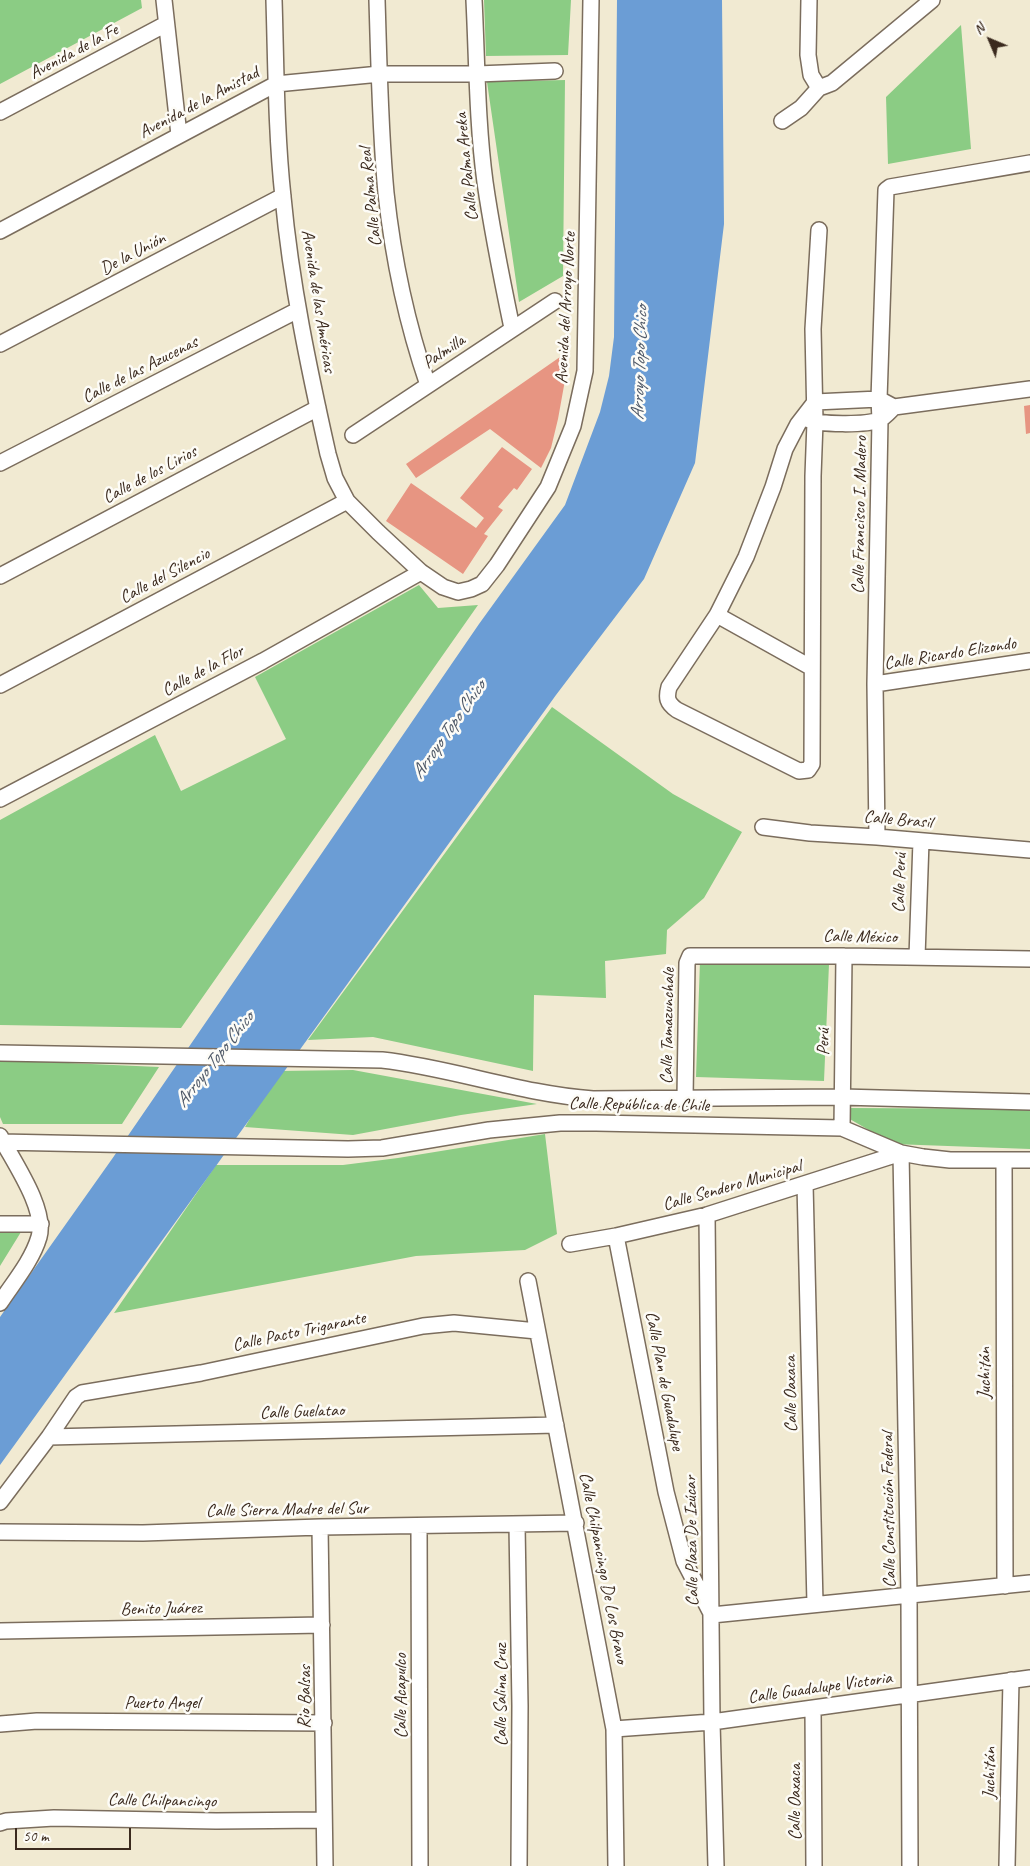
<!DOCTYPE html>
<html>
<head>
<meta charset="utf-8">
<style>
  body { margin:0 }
  #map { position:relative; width:1030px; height:1866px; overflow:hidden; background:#f1ead2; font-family:Caveat,sans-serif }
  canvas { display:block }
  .north { position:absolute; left:965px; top:15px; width:50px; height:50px; -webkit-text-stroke:4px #fdfcf7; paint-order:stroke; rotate:315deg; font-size:14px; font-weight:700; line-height:20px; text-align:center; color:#3b2a1e }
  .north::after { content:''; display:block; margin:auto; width:18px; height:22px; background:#3b2a1e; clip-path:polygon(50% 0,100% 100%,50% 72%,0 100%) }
  .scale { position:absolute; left:15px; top:1828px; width:116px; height:22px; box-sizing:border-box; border:2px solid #3b2a1e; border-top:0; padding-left:6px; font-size:15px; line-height:18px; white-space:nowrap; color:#3b2a1e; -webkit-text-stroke:4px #fdfcf7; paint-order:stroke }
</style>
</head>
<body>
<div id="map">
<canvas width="1030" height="1866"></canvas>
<div class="north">N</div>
<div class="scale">50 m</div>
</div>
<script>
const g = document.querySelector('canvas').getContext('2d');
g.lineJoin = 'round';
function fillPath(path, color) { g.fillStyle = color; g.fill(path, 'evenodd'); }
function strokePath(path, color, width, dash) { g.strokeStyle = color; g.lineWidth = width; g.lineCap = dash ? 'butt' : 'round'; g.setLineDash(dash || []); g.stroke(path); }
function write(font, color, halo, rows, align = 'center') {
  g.font = font + ' Caveat,sans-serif'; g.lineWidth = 5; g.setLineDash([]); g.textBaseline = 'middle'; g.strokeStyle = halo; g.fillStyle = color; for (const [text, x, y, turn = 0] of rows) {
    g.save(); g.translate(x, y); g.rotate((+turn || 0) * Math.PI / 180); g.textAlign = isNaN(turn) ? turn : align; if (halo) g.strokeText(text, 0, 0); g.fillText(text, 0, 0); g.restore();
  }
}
const green = new Path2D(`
  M 0,0 L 141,0 L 142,8 L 0,84 Z
  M 484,0 L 571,0 L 568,55 L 486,56 Z
  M 961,25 L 971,149 L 888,164 L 886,97 Z
  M 565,80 L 563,276 L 519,302 L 487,82 Z
  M 419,585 L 438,608 L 478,605 L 181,1028 L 0,1025 L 0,820 L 155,735 L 181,791 L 286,739 L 255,677 Z
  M 552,707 L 673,794 L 742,832 L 704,898 L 667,930 L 666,954 L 605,961 L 606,998 L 534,995 L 533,1071 L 373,1037 L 308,1040 Z
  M 700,961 L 829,964 L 824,1081 L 696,1077 Z
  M 0,1060 L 159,1067 L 122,1124 L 3,1124 L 0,1117 Z
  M 353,1070 L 537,1104 L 461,1115 L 353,1135 L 245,1127 L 278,1071 Z
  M 849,1108 L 1030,1109 L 1030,1149 L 893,1144 L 848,1118 Z
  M 545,1134 L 557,1234 L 525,1250 L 416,1256 L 114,1313 L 216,1165 L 343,1165 L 398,1158 Z
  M 0,1232 L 21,1232 L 0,1266 Z`);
const water = new Path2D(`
  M 617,0 L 722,0 L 724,224 L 695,463 L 644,579 L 556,695 L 0,1465 L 0,1317 L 112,1159 L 479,624 L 565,505 L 600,412 L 609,376 L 614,337 Z`);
const building = new Path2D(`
  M 565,355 L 568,357 L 567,369 L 558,419 L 551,448 L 541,468 L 490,429 L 416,478 L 406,464 L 560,357 Z
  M 1030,405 L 1030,433 L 1026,434 L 1024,406 Z
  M 502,447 L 532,469 L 517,490 L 514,488 L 498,507 L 503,510 L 484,534 L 488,536 L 463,574 L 386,521 L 411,483 L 476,528 L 484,518 L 460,498 Z`);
const minor = new Path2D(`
  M 164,0 L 179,135
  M 274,0 C 276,65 276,132 283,197 C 291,284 309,369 328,454 L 335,478 L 347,501 L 378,532 L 421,572 L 443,587 L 458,592 L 471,589 L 482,584 L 497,565 L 548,487 L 573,426 L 585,371 L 591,0
  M 377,0 C 379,64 380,129 386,193 C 393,258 407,324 428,385
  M 474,0 C 477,60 477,122 485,182 C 492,231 502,280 512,328
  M 809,0 L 808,55 L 811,75 L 819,88
  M 0,112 L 166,24
  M 782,121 L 801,108 L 819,88 L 832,83 L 932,0
  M 819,230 L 813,329 L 815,422 L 813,476 L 812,764 L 808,770 L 799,771 L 677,710 C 667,703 666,698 669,687 L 717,615 L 746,557 L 773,487 L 785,449 L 798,424 L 815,402 L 879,399 L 894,407
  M 0,231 L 276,84 L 380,74 L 477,74 L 555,71
  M 0,344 L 283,196
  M 807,419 C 818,425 867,425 879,420 C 884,418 890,411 894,407 L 1030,389
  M 353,435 L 555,301
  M 0,463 L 298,310
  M 0,576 L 318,408
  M 717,615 L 812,668
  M 875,684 L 1030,661
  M 0,685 L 347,501
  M 0,799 L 263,661 L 421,572
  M 763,827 L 810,833 L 877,837 L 1030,850
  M 877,837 L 875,684 L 880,420 L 879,399 L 886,190 L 890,187 L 1030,163
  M 917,957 L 921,841
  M 0,1053 L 382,1060 C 453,1068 521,1094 593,1099 L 842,1097 L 1030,1102
  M 685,1098 L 687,963 L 690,956 L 844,956 L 1030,959
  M 842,1128 L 844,956
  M 0,1136 C 13,1161 47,1209 39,1237 C 32,1261 13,1283 0,1303
  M 0,1142 L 348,1149 L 382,1148 L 489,1130 L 560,1123 L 596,1123 L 842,1128 L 901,1153 L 923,1157 L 950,1160 L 1030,1160
  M 901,1153 L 909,1596 L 910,1866
  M 1004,1160 L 1005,1586
  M 805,1184 L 815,1604
  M 707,1215 L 712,1722 L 716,1866
  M 0,1224 L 41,1224
  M 616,1236 L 666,1492 L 684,1561 L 712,1615 L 1030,1583
  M 570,1244 L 616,1236 L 707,1215 L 901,1153
  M 528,1281 L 614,1729 L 616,1866
  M 49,1437 L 556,1425
  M 0,1502 L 49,1437 L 76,1397 L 82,1393 L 201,1373 L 423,1326 L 454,1323 L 537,1331
  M 517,1525 L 520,1706 L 519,1866
  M 320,1527 L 325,1866
  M 419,1527 L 420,1866
  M 0,1532 L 143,1533 L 320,1527 L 576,1523
  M 0,1631 L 322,1625
  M 813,1708 L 814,1866
  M 0,1724 L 37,1721 L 324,1723
  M 614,1729 L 712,1722 L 1030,1678
  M 0,1823 L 6,1821 L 54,1818 L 216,1821 L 324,1820
  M 1007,1866 L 1011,1680`);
const streetNames = [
  ["Avenida de la Fe",74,52,-28],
  ["Avenida de la Amistad",199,103,-28],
  ["Calle Palma Areka",467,167,-96],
  ["Calle Palma Real",371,197,-96],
  ["De la Unión",133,254,-28],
  ["Avenida de las Américas",318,301,81],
  ["Avenida del Arroyo Norte",566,308,-87],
  ["Palmilla",444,352,-34],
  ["Calle de las Azucenas",140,370,-27],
  ["Calle de los Lirios",150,475,-28],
  ["Calle Francisco I. Madero",860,515,-89],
  ["Calle del Silencio",165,576,-28],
  ["Calle Ricardo Elizondo",950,654,-9],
  ["Calle de la Flor",203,671,-28],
  ["Calle Brasil",898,820,5],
  ["Calle Perú",900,883,-88],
  ["Calle México",860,937,1],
  ["Calle Tamazunchale",668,1026,-89],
  ["Perú",824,1042,-89],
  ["Calle República de Chile",639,1105,1],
  ["Calle Sendero Municipal",732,1186,-16],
  ["Calle Pacto Trigarante",299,1332,-12],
  ["Juchitán",985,1373,-90],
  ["Calle Plan de Guadalupe",664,1381,79],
  ["Calle Oaxaca",791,1394,-91],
  ["Calle Guelatao",302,1412,-2],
  ["Calle Sierra Madre del Sur",287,1510,-1],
  ["Calle Constitución Federal",889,1510,-91],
  ["Calle Plaza De Izúcar",692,1541,-91],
  ["Calle Chilpancingo De Los Bravo",603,1568,79],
  ["Benito Juárez",161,1609,-1],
  ["Calle Guadalupe Victoria",820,1688,-8],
  ["Calle Salina Cruz",501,1695,-90],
  ["Calle Acapulco",401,1696,-90],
  ["Rio Balsas",305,1697,-90],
  ["Puerto Angel",162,1703],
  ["Juchitán",990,1773,-89],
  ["Calle Chilpancingo",162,1801,1],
  ["Calle Oaxaca",795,1802,-90]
];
const waterNames = [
  ["Arroyo Topo Chico",640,363,-88],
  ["Arroyo Topo Chico",449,730,-55],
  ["Arroyo Topo Chico",215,1060,-52]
];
fillPath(green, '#8bcc84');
fillPath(water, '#6b9dd5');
fillPath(building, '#e79582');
strokePath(minor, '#7b6d5d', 18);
strokePath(minor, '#fff', 15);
write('18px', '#3b2a1e', '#fdfcf7', streetNames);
write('italic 19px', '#4e5867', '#fdfcf7', waterNames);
</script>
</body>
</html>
